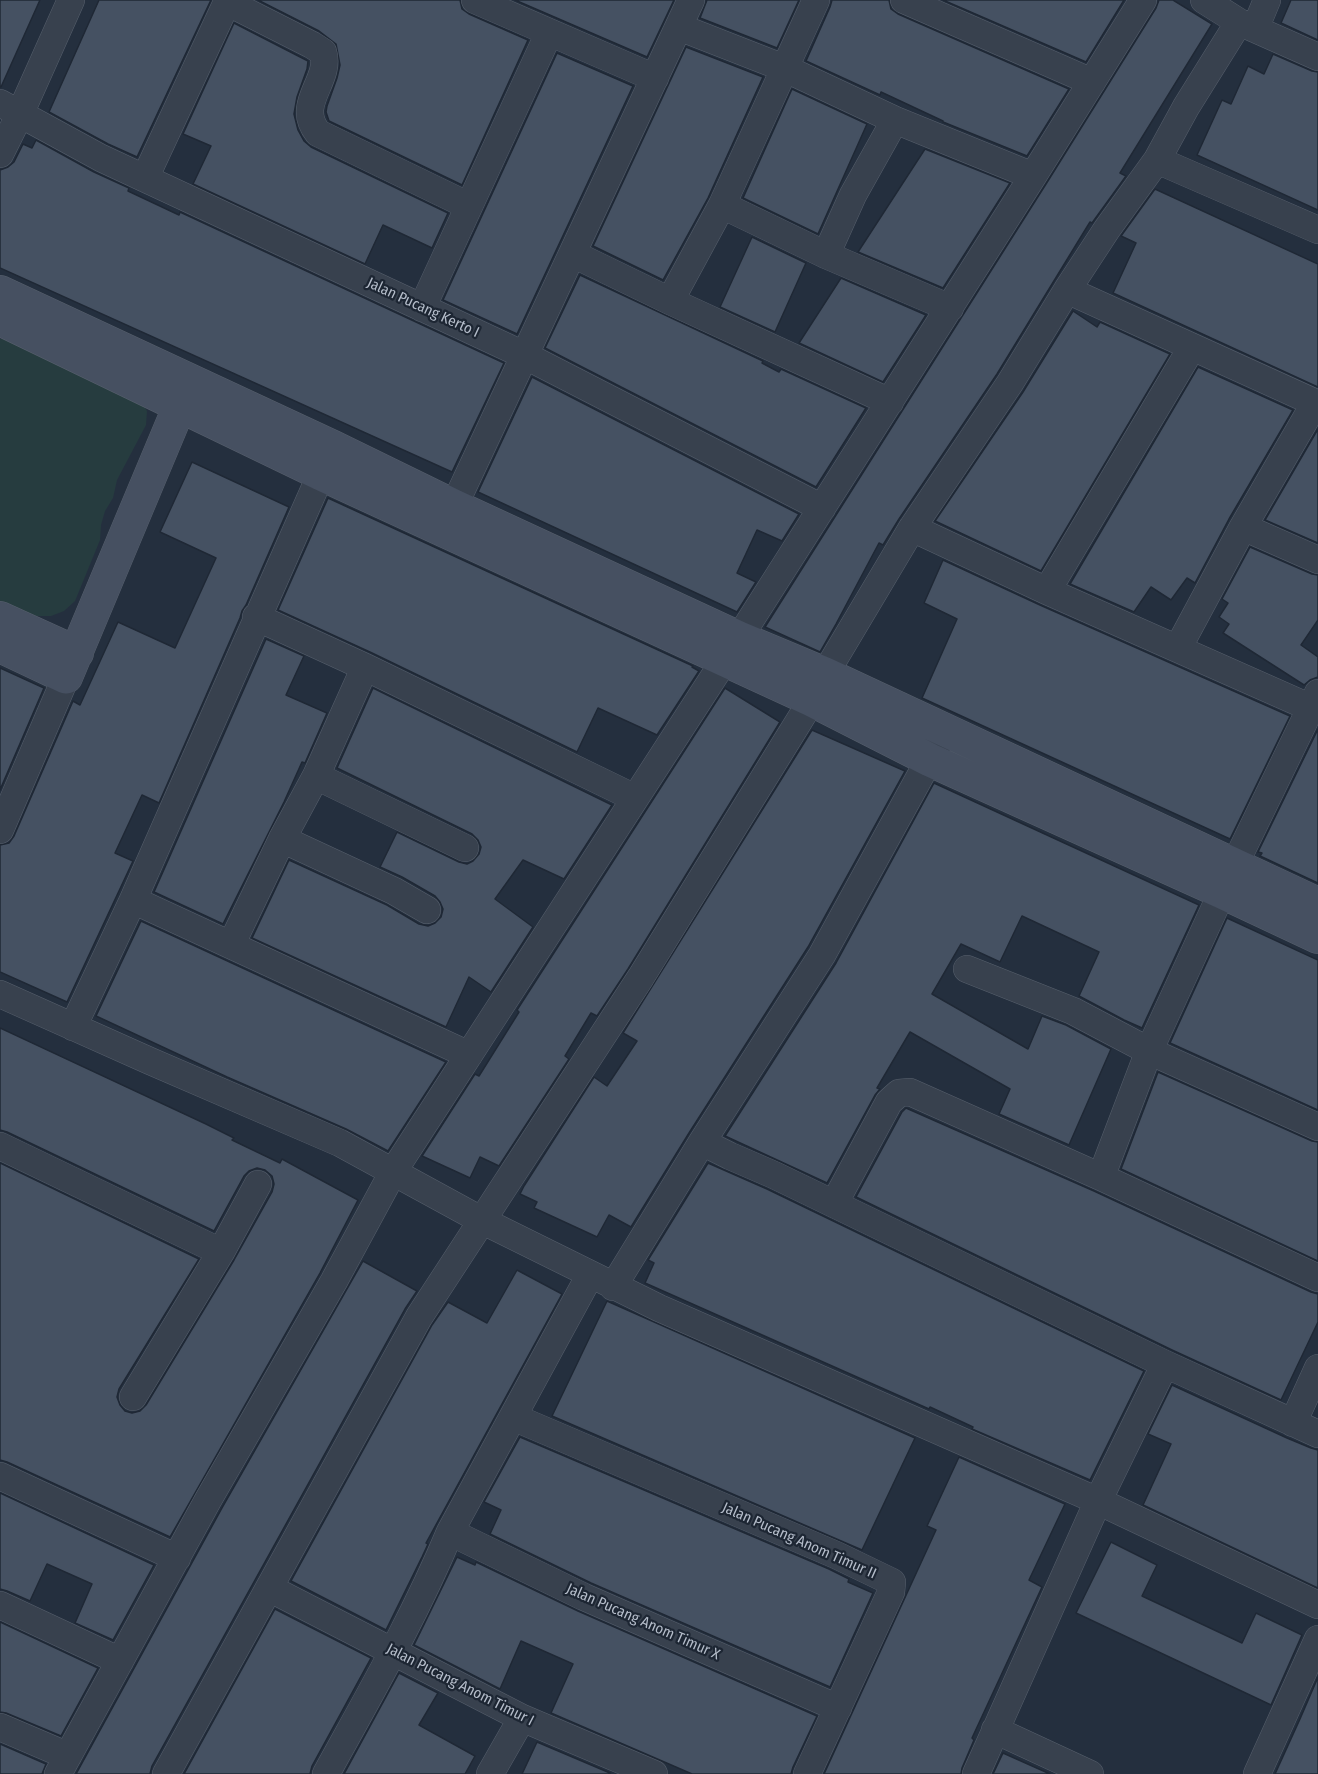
<!DOCTYPE html>
<html>
<head>
<meta charset="utf-8">
<style>
  body { margin:0 }
  canvas { display:block; background:#242f3e }
</style>
</head>
<body>
<canvas width="1318" height="1774"></canvas>
<script>
const g = document.querySelector('canvas').getContext('2d');
g.lineJoin = 'round';
function fillPath(path, color) { g.fillStyle = color; g.fill(path, 'evenodd'); }
function strokePath(path, color, width, dash) { g.strokeStyle = color; g.lineWidth = width; g.lineCap = dash ? 'butt' : 'round'; g.setLineDash(dash || []); g.stroke(path); }
function write(font, color, halo, rows, align = 'center') {
  g.font = font + ' "Fira Sans Condensed",sans-serif'; g.lineWidth = 4.5; g.setLineDash([]); g.textBaseline = 'middle'; g.strokeStyle = halo; g.fillStyle = color; for (const [text, x, y, turn = 0] of rows) {
    g.save(); g.translate(x, y); g.rotate((+turn || 0) * Math.PI / 180); g.textAlign = isNaN(turn) ? turn : align; if (halo) g.strokeText(text, 0, 0); g.fillText(text, 0, 0); g.restore();
  }
}
const green = new Path2D(`
  M 12,338 L 139,398 L 147,411 L 146,425 L 117,480 L 113,498 L 105,511 L 101,525 L 100,540 L 75,601 L 64,611 L 51,616 L 36,616 L 0,605 L 0,339 Z`);
const building = new Path2D(`
  M 0,0 L 40,0 L 1,87 L 0,87 Z
  M 99,0 L 211,0 L 137,157 L 108,144 L 49,112 Z
  M 258,0 L 460,0 L 462,9 L 469,14 L 528,40 L 462,185 L 329,121 L 326,112 L 327,106 L 337,78 L 340,65 L 336,44 L 319,31 Z
  M 515,0 L 674,0 L 647,57 Z
  M 707,0 L 799,0 L 777,48 L 700,18 Z
  M 832,0 L 889,0 L 891,9 L 898,14 L 1069,89 L 1027,156 L 943,122 L 943,121 L 881,92 L 880,95 L 806,61 L 830,7 Z
  M 943,0 L 1124,0 L 1086,62 Z
  M 1159,0 L 1173,0 L 1212,24 L 1120,173 L 1126,176 L 1092,223 L 1090,222 L 997,374 L 899,519 L 883,545 L 879,543 L 836,624 L 820,652 L 765,627 L 1046,184 L 1156,8 Z
  M 1291,0 L 1318,0 L 1318,40 L 1281,23 Z
  M 234,23 L 308,61 L 307,69 L 297,97 L 294,114 L 298,130 L 304,141 L 311,147 L 448,213 L 432,248 L 383,225 L 365,264 L 193,184 L 211,146 L 183,134 Z
  M 686,47 L 763,77 L 708,198 L 663,280 L 593,246 Z
  M 557,53 L 633,86 L 517,334 L 443,300 Z
  M 1273,54 L 1312,71 L 1318,72 L 1318,210 L 1197,155 L 1222,100 L 1231,104 L 1248,66 L 1264,74 Z
  M 792,89 L 867,124 L 818,234 L 743,198 Z
  M 36,140 L 94,172 L 129,188 L 128,191 L 179,215 L 180,212 L 504,363 L 452,472 L 0,268 L 0,170 L 8,167 L 14,162 L 23,144 L 32,148 Z
  M 925,149 L 1010,183 L 943,288 L 858,252 Z
  M 1155,189 L 1318,264 L 1318,387 L 1113,293 L 1136,243 L 1121,236 Z
  M 752,237 L 806,263 L 775,332 L 720,307 Z
  M 580,275 L 763,361 L 762,363 L 779,372 L 781,369 L 866,408 L 816,487 L 545,348 Z
  M 841,278 L 926,315 L 883,382 L 799,343 Z
  M 1073,311 L 1097,327 L 1100,322 L 1170,354 L 1041,571 L 935,521 L 1023,392 Z
  M 1198,367 L 1293,410 L 1229,519 L 1195,583 L 1187,578 L 1171,600 L 1151,587 L 1134,612 L 1070,584 Z
  M 532,377 L 799,514 L 782,541 L 757,530 L 737,573 L 756,582 L 737,612 L 478,492 Z
  M 1318,429 L 1318,543 L 1265,520 Z
  M 192,462 L 289,507 L 246,605 L 242,611 L 240,618 L 159,803 L 142,795 L 115,853 L 133,861 L 67,1002 L 0,972 L 0,845 L 9,843 L 14,836 L 73,701 L 80,705 L 118,622 L 175,648 L 216,558 L 160,532 Z
  M 328,498 L 693,666 L 692,667 L 699,671 L 657,735 L 598,708 L 577,752 L 372,653 L 278,610 Z
  M 1250,547 L 1312,574 L 1318,575 L 1318,620 L 1301,645 L 1318,657 L 1318,677 L 1310,680 L 1304,685 L 1223,633 L 1229,624 L 1219,617 L 1228,603 L 1222,599 Z
  M 943,560 L 1040,605 L 1290,716 L 1230,839 L 922,698 L 957,619 L 924,603 Z
  M 266,639 L 304,656 L 286,695 L 327,713 L 305,763 L 302,762 L 284,802 L 223,924 L 154,892 Z
  M 0,668 L 44,688 L 0,790 Z
  M 373,688 L 612,805 L 564,879 L 523,860 L 495,899 L 533,927 L 491,992 L 469,977 L 446,1027 L 252,938 L 289,860 L 387,905 L 419,924 L 428,926 L 435,923 L 441,917 L 443,909 L 440,902 L 435,896 L 402,877 L 380,867 L 397,832 L 459,862 L 467,864 L 473,861 L 479,854 L 481,847 L 478,840 L 472,834 L 337,768 Z
  M 725,688 L 780,722 L 628,969 L 597,1016 L 591,1013 L 565,1056 L 569,1059 L 499,1166 L 480,1157 L 470,1178 L 422,1156 L 475,1074 L 479,1076 L 519,1012 L 517,1010 Z
  M 1318,729 L 1318,883 L 1260,856 L 1262,853 L 1258,852 Z
  M 812,730 L 905,771 L 808,947 L 689,1133 L 631,1227 L 609,1215 L 597,1237 L 534,1208 L 537,1202 L 520,1194 L 524,1186 L 594,1077 L 607,1086 L 637,1041 L 623,1033 Z
  M 934,783 L 1199,905 L 1142,1028 L 1124,1020 L 1079,996 L 1099,952 L 1022,916 L 1000,962 L 961,944 L 932,994 L 1028,1049 L 1042,1016 L 1066,1025 L 1111,1049 L 1069,1145 L 999,1114 L 1010,1089 L 910,1032 L 877,1088 L 880,1089 L 875,1095 L 827,1183 L 725,1136 L 836,963 Z
  M 1227,918 L 1318,960 L 1318,1110 L 1170,1043 Z
  M 141,921 L 446,1062 L 388,1151 L 346,1129 L 227,1077 L 96,1016 Z
  M 0,1028 L 206,1124 L 234,1138 L 232,1140 L 280,1163 L 282,1159 L 358,1200 L 320,1273 L 170,1537 L 7,1462 L 0,1460 L 0,1163 L 199,1259 L 119,1389 L 117,1397 L 120,1405 L 125,1411 L 132,1413 L 140,1411 L 146,1405 L 234,1260 L 272,1192 L 274,1184 L 272,1176 L 265,1170 L 257,1168 L 249,1171 L 244,1176 L 214,1231 L 7,1132 L 0,1130 Z
  M 1158,1072 L 1312,1141 L 1318,1142 L 1318,1261 L 1121,1169 Z
  M 906,1108 L 1094,1191 L 1311,1292 L 1318,1294 L 1318,1322 L 1281,1400 L 1172,1350 L 856,1197 L 902,1112 Z
  M 708,1163 L 767,1189 L 1144,1371 L 1090,1480 L 972,1429 L 973,1427 L 930,1407 L 929,1409 L 645,1283 L 654,1263 L 648,1260 Z
  M 363,1261 L 417,1291 L 405,1309 L 152,1766 L 150,1774 L 76,1774 L 222,1508 Z
  M 517,1270 L 562,1294 L 426,1543 L 428,1544 L 422,1557 L 386,1630 L 291,1581 L 432,1325 L 448,1302 L 487,1323 Z
  M 607,1301 L 915,1438 L 862,1550 L 552,1416 Z
  M 1172,1385 L 1287,1438 L 1311,1448 L 1318,1450 L 1318,1588 L 1143,1505 L 1171,1444 L 1148,1434 Z
  M 520,1437 L 829,1569 L 849,1579 L 848,1582 L 873,1593 L 830,1687 L 591,1583 L 490,1534 L 501,1510 L 484,1502 Z
  M 959,1457 L 1065,1504 L 1029,1580 L 1042,1587 L 972,1738 L 974,1740 L 962,1768 L 961,1774 L 824,1774 L 936,1530 L 927,1526 Z
  M 0,1493 L 154,1565 L 113,1640 L 75,1623 L 92,1584 L 47,1564 L 30,1601 L 7,1591 L 0,1589 Z
  M 1111,1542 L 1157,1565 L 1142,1596 L 1242,1643 L 1256,1613 L 1302,1635 L 1271,1705 L 1076,1613 Z
  M 457,1557 L 475,1565 L 476,1562 L 578,1611 L 817,1716 L 793,1767 L 791,1774 L 692,1774 L 551,1713 L 573,1664 L 521,1641 L 500,1689 L 414,1645 Z
  M 275,1609 L 371,1658 L 312,1766 L 310,1774 L 184,1774 Z
  M 0,1622 L 98,1668 L 61,1736 L 6,1713 L 0,1712 Z
  M 399,1673 L 438,1693 L 419,1725 L 475,1756 L 465,1774 L 344,1774 Z
  M 1318,1677 L 1318,1774 L 1275,1774 L 1300,1719 Z
  M 537,1742 L 610,1773 L 610,1774 L 522,1774 Z
  M 0,1744 L 46,1764 L 42,1774 L 0,1774 Z
  M 1003,1753 L 1050,1774 L 993,1774 Z`);
const street = new Path2D(`
  M 475,0 L 655,78
  M 904,0 L 1092,82
  M 1204,0 L 1239,22
  M 227,2 L 312,45 L 323,52 C 332,81 294,103 318,133 L 469,206
  M 679,27 L 784,68 L 895,120 L 1033,176
  M 1255,29 L 1267,0
  M 0,103 L 101,158 L 526,356 L 822,508
  M 0,154 L 20,114 L 71,0
  M 1157,160 L 1318,230
  M 145,178 L 228,0
  M 722,205 L 826,255 L 950,308
  M 573,254 L 670,301 L 890,402
  M 826,255 L 853,195 L 895,120
  M 1067,290 L 1318,404
  M 670,301 L 722,205 L 816,0
  M 422,308 L 549,33
  M 454,506 L 691,0
  M 1243,527 L 1318,560
  M 912,528 L 1047,591 L 1318,711
  M 1047,591 L 1192,347
  M 256,617 L 365,667 L 635,798
  M 1178,648 L 1243,527 L 1315,403
  M 316,776 L 465,848
  M 0,830 L 66,677
  M 282,839 L 394,891 L 427,910
  M 133,900 L 469,1055
  M 231,945 L 282,839 L 316,776 L 365,667
  M 967,969 L 1073,1011 L 1149,1051 L 1318,1127
  M 0,994 L 150,1061 L 340,1143 L 481,1220 L 659,1308 L 1098,1501 L 1318,1605
  M 73,1027 L 133,900 L 329,456
  M 702,1142 L 822,955 L 945,731
  M 0,1146 L 221,1252
  M 1101,1177 L 1149,1051 L 1235,864 L 1318,693
  M 834,1204 L 889,1102 L 899,1093 L 910,1092 L 1101,1177 L 1318,1278
  M 613,1287 L 702,1142 L 730,1156 L 774,1175 L 1165,1364 L 1318,1434
  M 133,1397 L 221,1252 L 258,1184
  M 513,1417 L 836,1555 L 892,1582 L 891,1592 L 807,1774
  M 1293,1423 L 1318,1368
  M 0,1476 L 177,1558
  M 450,1532 L 584,1597 L 838,1708
  M 269,1588 L 522,1718 L 654,1774
  M 0,1605 L 120,1661
  M 0,1727 L 68,1756
  M 995,1730 L 1090,1774
  M 58,1774 L 208,1500 L 334,1281 L 393,1172 L 739,638 L 1033,176 L 1143,0
  M 166,1774 L 419,1317 L 641,977 L 812,700 L 825,674 L 912,528 L 1010,383 L 1067,290 L 1107,229 L 1157,160 L 1186,107 L 1239,22 L 1318,57
  M 326,1774 C 370,1694 415,1616 450,1532 L 590,1275
  M 490,1774 L 522,1718
  M 976,1774 L 1098,1501 L 1165,1364
  M 1257,1774 L 1318,1639`);
const secondary = new Path2D(`
  M 0,292 L 333,447 L 454,506 L 739,638 L 825,674 L 1318,904
  M 0,319 L 321,474 L 812,700 L 930,760 L 1222,892 L 1318,937
  M 0,618 L 77,653
  M 0,646 L 66,677 L 188,386`);
const streetNames = [
  ["Jalan Pucang Kerto I",423,308,25],
  ["Jalan Pucang Anom Timur II",799,1541,24],
  ["Jalan Pucang Anom Timur X",643,1622,24],
  ["Jalan Pucang Anom Timur I",460,1685,27]
];
fillPath(green, '#263c3f');
fillPath(building, '#455162');
strokePath(building, '#1f2835', 1.5);
strokePath(street, '#565f6c', 28);
strokePath(secondary, '#565f6c', 34);
strokePath(street, '#38414e', 27);
strokePath(secondary, '#465061', 33);
write('15px', '#b4bcc9', '#1d2633', streetNames);
</script>
</body>
</html>
